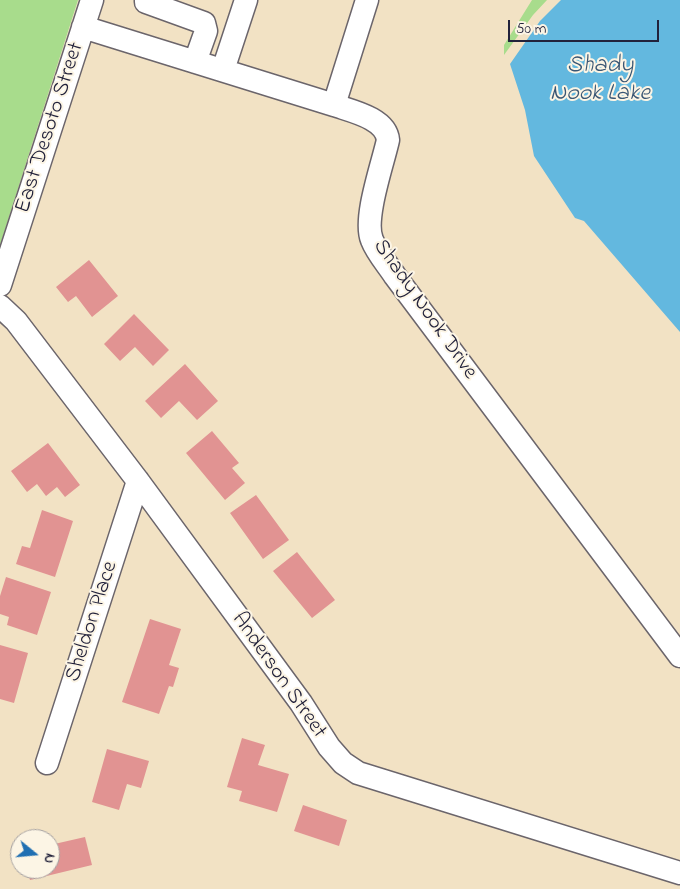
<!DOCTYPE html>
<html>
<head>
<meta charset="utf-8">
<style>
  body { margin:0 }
  #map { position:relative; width:680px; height:889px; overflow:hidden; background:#f2e2c4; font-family:"Indie Flower",sans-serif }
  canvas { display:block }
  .north { position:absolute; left:10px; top:829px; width:50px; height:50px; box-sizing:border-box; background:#fcf5e5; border:1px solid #a5a1a1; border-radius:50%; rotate:107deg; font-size:14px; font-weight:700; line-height:20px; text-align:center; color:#22223b }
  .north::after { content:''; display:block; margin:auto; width:18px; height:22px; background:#1f6fb2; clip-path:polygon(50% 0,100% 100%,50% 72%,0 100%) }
  .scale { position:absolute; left:508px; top:20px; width:151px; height:22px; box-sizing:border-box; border:2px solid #22223b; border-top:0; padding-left:6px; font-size:15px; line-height:18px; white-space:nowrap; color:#22223b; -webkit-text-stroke:4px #fcf5e5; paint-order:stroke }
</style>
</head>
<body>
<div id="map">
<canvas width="680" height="889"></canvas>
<div class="north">N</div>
<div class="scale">50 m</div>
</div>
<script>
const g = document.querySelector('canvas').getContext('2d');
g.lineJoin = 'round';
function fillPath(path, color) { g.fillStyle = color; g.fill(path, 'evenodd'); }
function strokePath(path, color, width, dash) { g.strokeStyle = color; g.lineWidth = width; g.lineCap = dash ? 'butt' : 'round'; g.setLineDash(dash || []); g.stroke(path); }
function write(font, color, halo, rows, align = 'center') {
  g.font = font + ' "Indie Flower",sans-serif'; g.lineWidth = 4; g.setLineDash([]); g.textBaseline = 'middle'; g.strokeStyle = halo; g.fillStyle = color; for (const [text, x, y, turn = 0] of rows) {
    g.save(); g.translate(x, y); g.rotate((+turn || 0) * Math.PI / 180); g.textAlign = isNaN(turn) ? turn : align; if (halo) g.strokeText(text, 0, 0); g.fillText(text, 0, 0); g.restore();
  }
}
const green = new Path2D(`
  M 0,0 L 78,0 L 0,245 Z
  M 532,0 L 547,0 L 533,15 L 504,55 L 504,45 Z`);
const water = new Path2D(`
  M 561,0 L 680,0 L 680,332 L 584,221 L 575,218 L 534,156 L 525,110 L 510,64 L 540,21 Z`);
const building = new Path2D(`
  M 89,260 L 118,296 L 92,317 L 76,296 L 68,302 L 56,287 Z
  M 134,314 L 169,350 L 153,366 L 135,347 L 120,361 L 104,344 Z
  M 185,364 L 218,401 L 197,420 L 179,401 L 161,418 L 145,401 Z
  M 212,431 L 239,463 L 232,468 L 245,483 L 225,500 L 186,453 Z
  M 48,443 L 80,485 L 65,497 L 57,487 L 46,496 L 37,484 L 27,492 L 11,471 Z
  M 256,495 L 289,540 L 263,559 L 230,513 Z
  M 42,510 L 73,521 L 55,577 L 16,564 L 22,546 L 30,548 Z
  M 297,552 L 335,600 L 312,618 L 273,571 Z
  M 6,577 L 51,592 L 37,635 L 7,625 L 9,617 L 0,614 L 0,596 Z
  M 150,619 L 181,629 L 169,665 L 179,668 L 173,687 L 169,686 L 159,714 L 122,702 Z
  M 0,645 L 28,653 L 14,703 L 0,699 Z
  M 242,738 L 265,745 L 258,765 L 289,774 L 277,812 L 239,801 L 242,791 L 227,787 Z
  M 107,749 L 149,761 L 141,788 L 127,784 L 119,810 L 92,802 Z
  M 303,805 L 347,820 L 339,846 L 294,831 Z
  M 85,837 L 92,865 L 30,880 L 27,869 L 50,869 L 50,845 Z`);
const minor = new Path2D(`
  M 146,0 L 146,2 L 204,23 L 206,31 L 195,62
  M 83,27 L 334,105 C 351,111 386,118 388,140 C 383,163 363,219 372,240 C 377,253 388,265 395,276 L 680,656
  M 223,70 L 246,0
  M 334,105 L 367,0
  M 0,285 L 92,0
  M 0,306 L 16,321 L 138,481 L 301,703 L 329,747 L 343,763 L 358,773 L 680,873
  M 47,763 L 138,481`);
const streetNames = [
  ["East Desoto Street",51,128,-72],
  ["Shady Nook Drive",424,310,55],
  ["Sheldon Place",93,622,-72],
  ["Anderson Street",278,676,55]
];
const waterNames = [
  ["Shady",600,67],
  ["Nook Lake",600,95]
];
fillPath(green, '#a8dc8c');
fillPath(water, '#63b8df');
fillPath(building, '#e19392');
strokePath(minor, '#6b656b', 25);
strokePath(minor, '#fff', 22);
write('22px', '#22223b', '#fcf5e5', streetNames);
write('italic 24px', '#395674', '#fcf5e5', waterNames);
</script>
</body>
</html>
